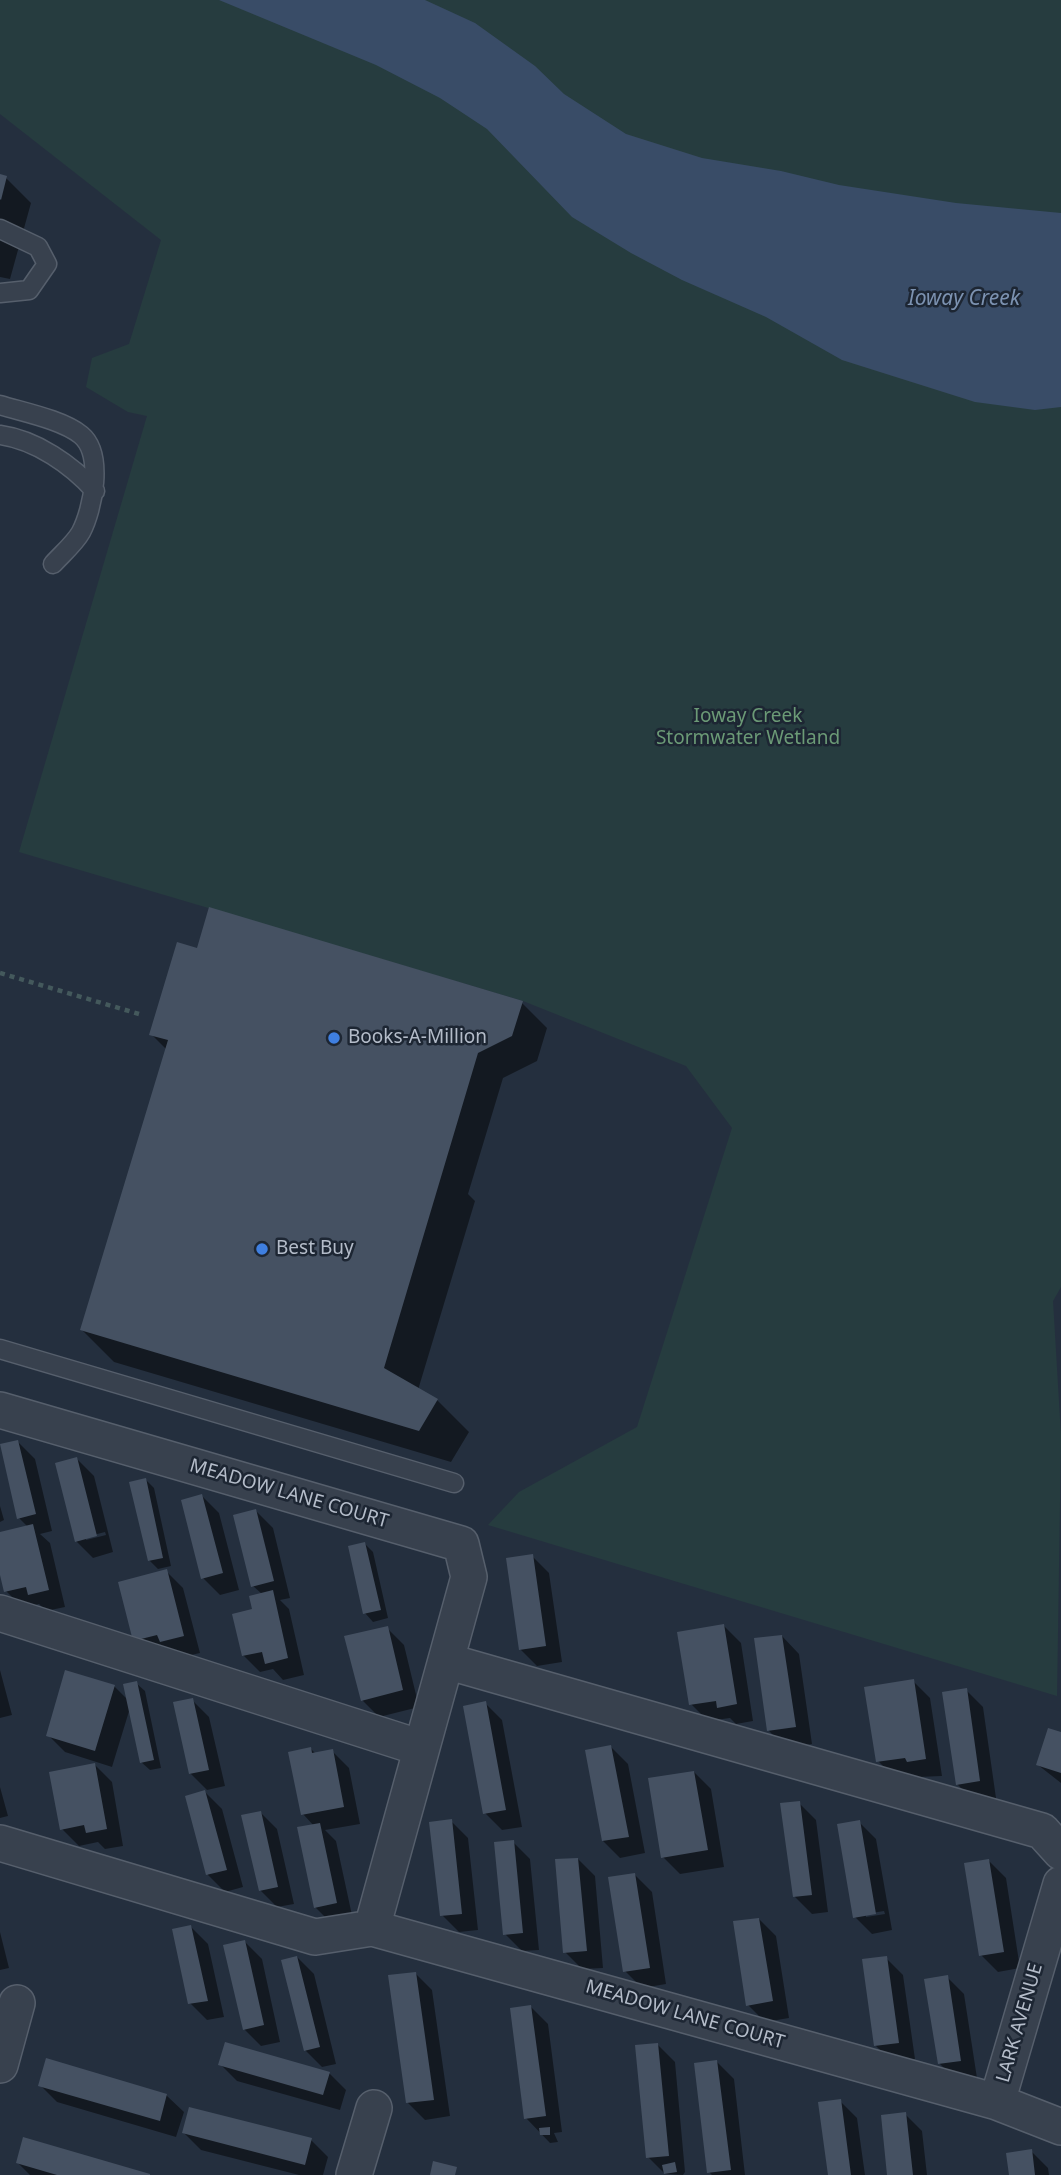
<!DOCTYPE html>
<html>
<head>
<meta charset="utf-8">
<style>
  body { margin:0 }
  canvas { display:block; background:#242f3e }
</style>
</head>
<body>
<canvas width="1061" height="2175"></canvas>
<script>
const g = document.querySelector('canvas').getContext('2d');
g.lineJoin = 'round';
function fillPath(path, color) { g.fillStyle = color; g.fill(path, 'evenodd'); }
function strokePath(path, color, width, dash) { g.strokeStyle = color; g.lineWidth = width; g.lineCap = dash ? 'butt' : 'round'; g.setLineDash(dash || []); g.stroke(path); }
function write(font, color, halo, rows, align = 'center') {
  g.font = font + ' "Noto Sans",sans-serif'; g.lineWidth = 5; g.setLineDash([]); g.textBaseline = 'middle'; g.strokeStyle = halo; g.fillStyle = color; for (const [text, x, y, turn = 0] of rows) {
    g.save(); g.translate(x, y); g.rotate((+turn || 0) * Math.PI / 180); g.textAlign = isNaN(turn) ? turn : align; if (halo) g.strokeText(text, 0, 0); g.fillText(text, 0, 0); g.restore();
  }
}
const green = new Path2D(`
  M 0,0 L 1061,0 L 1061,1287 L 1053,1301 L 1061,1436 L 1057,1696 L 488,1525 L 519,1492 L 637,1427 L 732,1128 L 686,1066 L 523,1001 L 19,852 L 147,416 L 128,412 L 86,387 L 92,358 L 129,344 L 161,240 L 0,114 Z`);
const water = new Path2D(`
  M 219,0 L 425,0 L 475,23 L 535,66 L 564,94 L 626,134 L 702,158 L 781,171 L 839,185 L 956,203 L 1061,213 L 1061,407 L 1035,410 L 975,402 L 842,360 L 766,317 L 682,280 L 631,253 L 572,217 L 487,129 L 440,98 L 376,65 Z`);
const shadow = new Path2D(`
  M 0,176 L 6,178 L 31,203 L 10,279 L 0,277 Z
  M 198,950 L 522,1003 L 547,1028 L 537,1061 L 503,1078 L 468,1194 L 475,1201 L 418,1390 L 437,1400 L 469,1432 L 451,1462 L 114,1362 L 82,1330 L 167,1050 L 151,1034 Z
  M 18,1442 L 35,1459 L 52,1531 L 40,1534 L 50,1543 L 65,1607 L 46,1611 L 39,1604 L 23,1608 L 6,1591 L 0,1568 L 0,1534 L 28,1527 L 19,1518 Z
  M 77,1459 L 94,1476 L 113,1552 L 93,1558 L 76,1541 ZM 105,1532 L 106,1535 L 86,1540 L 86,1537 Z
  M 146,1480 L 154,1488 L 171,1566 L 158,1569 L 149,1560 Z
  M 202,1496 L 219,1513 L 239,1590 L 220,1595 L 203,1578 Z
  M 0,1506 L 4,1520 L 0,1522 Z
  M 256,1511 L 273,1528 L 290,1598 L 280,1600 L 289,1609 L 304,1675 L 283,1680 L 273,1669 L 260,1672 L 243,1655 L 254,1610 L 262,1594 L 253,1586 Z
  M 365,1544 L 373,1552 L 388,1618 L 373,1622 L 365,1613 Z
  M 532,1556 L 549,1573 L 562,1662 L 537,1666 L 520,1649 Z
  M 166,1571 L 183,1588 L 200,1653 L 178,1658 L 135,1641 Z
  M 724,1626 L 741,1643 L 753,1721 L 736,1724 L 730,1718 L 708,1721 L 691,1704 Z
  M 387,1628 L 404,1645 L 419,1707 L 379,1717 L 362,1700 Z
  M 782,1636 L 799,1654 L 812,1744 L 786,1748 L 769,1731 Z
  M 0,1670 L 12,1715 L 0,1718 Z
  M 913,1681 L 930,1698 L 942,1776 L 895,1778 L 878,1761 Z
  M 136,1683 L 145,1691 L 161,1768 L 150,1770 L 141,1762 L 130,1708 L 112,1767 L 65,1752 L 48,1735 L 114,1686 L 128,1700 Z
  M 966,1690 L 983,1707 L 996,1798 L 974,1801 L 957,1784 Z
  M 192,1700 L 209,1717 L 225,1786 L 207,1790 L 190,1773 Z
  M 485,1703 L 502,1720 L 522,1827 L 502,1830 L 485,1813 Z
  M 1061,1734 L 1061,1783 L 1038,1765 Z
  M 611,1747 L 628,1764 L 645,1853 L 620,1858 L 603,1841 Z
  M 311,1749 L 316,1754 L 332,1751 L 349,1768 L 360,1824 L 325,1830 L 336,1841 L 353,1920 L 332,1924 L 315,1907 L 314,1826 L 303,1814 Z
  M 95,1765 L 112,1782 L 123,1846 L 105,1849 L 98,1842 L 79,1846 L 62,1829 Z
  M 694,1772 L 711,1789 L 724,1867 L 680,1874 L 663,1857 Z
  M 0,1787 L 8,1816 L 0,1818 Z
  M 205,1792 L 222,1809 L 243,1887 L 225,1892 L 208,1875 Z
  M 799,1803 L 816,1820 L 828,1912 L 812,1914 L 795,1897 Z
  M 260,1812 L 277,1829 L 294,1904 L 277,1907 L 260,1890 Z
  M 451,1821 L 468,1838 L 478,1930 L 459,1932 L 442,1915 Z
  M 859,1822 L 876,1839 L 892,1930 L 872,1934 L 855,1917 ZM 884,1911 L 885,1914 L 866,1917 L 866,1914 Z
  M 513,1842 L 530,1859 L 539,1950 L 522,1951 L 505,1934 Z
  M 578,1859 L 595,1876 L 603,1968 L 582,1969 L 565,1952 Z
  M 989,1861 L 1006,1878 L 1020,1968 L 998,1972 L 981,1955 Z
  M 635,1875 L 652,1892 L 666,1984 L 642,1988 L 625,1971 Z
  M 759,1919 L 776,1936 L 789,2018 L 765,2022 L 748,2005 Z
  M 191,1927 L 208,1944 L 224,2017 L 207,2020 L 190,2003 Z
  M 0,1932 L 9,1968 L 0,1970 Z
  M 245,1942 L 262,1959 L 280,2042 L 261,2046 L 244,2029 Z
  M 297,1957 L 314,1974 L 336,2064 L 322,2067 L 305,2050 Z
  M 886,1958 L 903,1975 L 915,2059 L 892,2062 L 875,2045 Z
  M 415,1973 L 432,1990 L 450,2116 L 425,2120 L 408,2103 Z
  M 947,1977 L 964,1994 L 977,2078 L 956,2080 L 939,2063 Z
  M 531,2007 L 548,2024 L 562,2132 L 554,2133 L 558,2142 L 550,2143 L 526,2118 Z
  M 658,2045 L 675,2062 L 685,2172 L 683,2175 L 665,2174 L 648,2157 Z
  M 717,2062 L 734,2079 L 745,2175 L 712,2175 L 709,2172 Z
  M 220,2064 L 329,2073 L 346,2090 L 340,2110 L 237,2081 Z
  M 40,2085 L 166,2095 L 184,2112 L 176,2137 L 57,2102 Z
  M 840,2101 L 857,2118 L 865,2175 L 830,2175 Z
  M 905,2114 L 922,2131 L 927,2175 L 889,2175 Z
  M 184,2133 L 311,2140 L 328,2157 L 323,2175 L 299,2175 L 201,2150 Z
  M 1031,2151 L 1048,2168 L 1049,2175 L 1011,2175 Z
  M 18,2163 L 146,2175 L 30,2175 Z`);
const building = new Path2D(`
  M 0,174 L 7,176 L 1,200 L 0,199 Z
  M 209,907 L 523,1001 L 512,1036 L 478,1053 L 384,1368 L 438,1399 L 419,1431 L 80,1330 L 168,1040 L 149,1035 L 177,942 L 197,948 Z
  M 18,1440 L 36,1514 L 17,1519 L 0,1444 Z
  M 77,1457 L 97,1536 L 75,1542 L 55,1463 Z
  M 146,1478 L 163,1558 L 148,1561 L 129,1482 Z
  M 202,1494 L 223,1573 L 201,1579 L 181,1500 Z
  M 256,1509 L 274,1581 L 251,1587 L 233,1515 Z
  M 33,1524 L 49,1590 L 28,1595 L 26,1587 L 4,1592 L 0,1575 L 0,1532 Z
  M 365,1542 L 381,1610 L 363,1614 L 348,1546 Z
  M 533,1554 L 546,1646 L 519,1650 L 506,1558 Z
  M 167,1569 L 184,1636 L 160,1642 L 157,1635 L 133,1641 L 118,1582 Z
  M 273,1590 L 288,1658 L 265,1664 L 262,1652 L 242,1656 L 232,1614 L 252,1609 L 249,1596 Z
  M 724,1624 L 737,1704 L 717,1708 L 716,1701 L 689,1705 L 677,1632 Z
  M 388,1626 L 403,1690 L 361,1701 L 344,1636 Z
  M 782,1635 L 796,1727 L 767,1731 L 754,1638 Z
  M 65,1670 L 115,1685 L 95,1751 L 46,1736 Z
  M 914,1679 L 926,1759 L 907,1762 L 905,1758 L 876,1762 L 864,1687 Z
  M 137,1681 L 154,1760 L 140,1763 L 123,1684 Z
  M 967,1688 L 980,1781 L 956,1785 L 942,1692 Z
  M 193,1698 L 209,1770 L 189,1774 L 173,1702 Z
  M 486,1701 L 506,1810 L 483,1814 L 463,1706 Z
  M 1048,1728 L 1061,1732 L 1061,1773 L 1036,1765 Z
  M 611,1745 L 629,1837 L 602,1841 L 585,1750 Z
  M 311,1747 L 312,1753 L 333,1749 L 344,1807 L 301,1815 L 288,1752 Z
  M 95,1763 L 107,1829 L 86,1833 L 84,1825 L 60,1830 L 49,1772 Z
  M 694,1771 L 708,1850 L 661,1858 L 648,1778 Z
  M 205,1790 L 227,1870 L 206,1875 L 185,1796 Z
  M 800,1801 L 812,1895 L 793,1897 L 780,1803 Z
  M 261,1811 L 278,1887 L 259,1891 L 241,1815 Z
  M 452,1819 L 462,1914 L 440,1916 L 429,1822 Z
  M 860,1820 L 876,1914 L 853,1918 L 837,1824 Z
  M 320,1823 L 337,1903 L 314,1908 L 297,1827 Z
  M 514,1840 L 523,1933 L 503,1935 L 494,1842 Z
  M 578,1858 L 587,1951 L 563,1953 L 555,1859 Z
  M 989,1859 L 1004,1952 L 979,1956 L 964,1863 Z
  M 635,1873 L 650,1968 L 623,1972 L 608,1877 Z
  M 759,1918 L 773,2001 L 746,2006 L 733,1921 Z
  M 191,1925 L 208,2001 L 188,2004 L 172,1929 Z
  M 245,1940 L 264,2025 L 243,2030 L 223,1945 Z
  M 297,1956 L 320,2047 L 304,2051 L 281,1960 Z
  M 887,1956 L 899,2043 L 874,2046 L 862,1959 Z
  M 416,1972 L 434,2100 L 406,2103 L 388,1975 Z
  M 948,1975 L 961,2061 L 938,2064 L 924,1979 Z
  M 531,2005 L 546,2116 L 524,2119 L 510,2008 Z
  M 225,2042 L 330,2072 L 323,2095 L 218,2065 Z
  M 658,2043 L 669,2156 L 646,2158 L 635,2045 Z
  M 46,2058 L 167,2094 L 160,2121 L 38,2086 Z
  M 717,2060 L 731,2170 L 707,2173 L 694,2063 Z
  M 841,2099 L 851,2175 L 828,2175 L 818,2102 Z
  M 189,2107 L 312,2138 L 305,2165 L 182,2133 Z
  M 906,2112 L 913,2175 L 887,2175 L 881,2115 Z
  M 550,2127 L 550,2135 L 540,2135 L 539,2128 Z
  M 23,2137 L 150,2174 L 150,2175 L 57,2175 L 16,2163 Z
  M 1032,2149 L 1035,2175 L 1009,2175 L 1006,2153 Z
  M 433,2161 L 457,2167 L 455,2175 L 430,2175 Z
  M 675,2162 L 677,2172 L 664,2174 L 662,2165 Z`);
const path = new Path2D(`
  M 0,973 L 139,1014`);
const service = new Path2D(`
  M 0,229 L 38,247 L 47,264 L 29,290 L 0,293
  M 0,405 C 23,412 63,420 81,435 C 104,454 93,509 81,532 C 75,543 62,554 53,564
  M 0,435 C 36,440 72,465 95,491
  M 0,1349 L 454,1483`);
const minor = new Path2D(`
  M 0,1410 L 461,1544 L 469,1577 L 372,1928
  M 0,1613 L 421,1748
  M 446,1661 L 1042,1831 L 1061,1852
  M 0,1843 L 315,1937 L 372,1928 L 997,2102 L 1061,2127
  M 0,2065 L 17,2003
  M 997,2102 L 1061,1884
  M 354,2175 L 374,2108`);
const markers = [
  [334,1038,7,"#3f7fe0"],
  [262,1249,7,"#3f7fe0"]
];
const parkNames = [
  ["Ioway Creek",748,717],
  ["Stormwater Wetland",748,739]
];
const poiNames = [
  ["Books-A-Million",348,1038],
  ["Best Buy",276,1249]
];
const streetNames = [
  ["MEADOW LANE COURT",289,1494,16],
  ["MEADOW LANE COURT",685,2015,16],
  ["LARK AVENUE",1020,2023,-74]
];
const waterNames = [
  ["Ioway Creek",964,299]
];
fillPath(green, '#263c3f');
fillPath(water, '#394c67');
fillPath(shadow, '#0007');
fillPath(building, '#455162');
strokePath(service, '#565f6c', 21);
strokePath(minor, '#565f6c', 38);
strokePath(path, '#44595c', 4.5, [5, 5]);
strokePath(service, '#38414e', 18);
strokePath(minor, '#38414e', 35);
for (const [x, y, r, color] of markers) { const dot = new Path2D(); dot.arc(x, y, r, 0, 2 * Math.PI); g.fillStyle = color; g.fill(dot); strokePath(dot, '#1d2633', 2.5); }
write('19px', '#6b9a76', '#1d2633', parkNames);
write('19px', '#b4bcc9', '#1d2633', poiNames, 'left');
write('19px', '#b4bcc9', '#1d2633', streetNames);
write('italic 21px', '#7c92b1', '#1d2633', waterNames);
</script>
</body>
</html>
